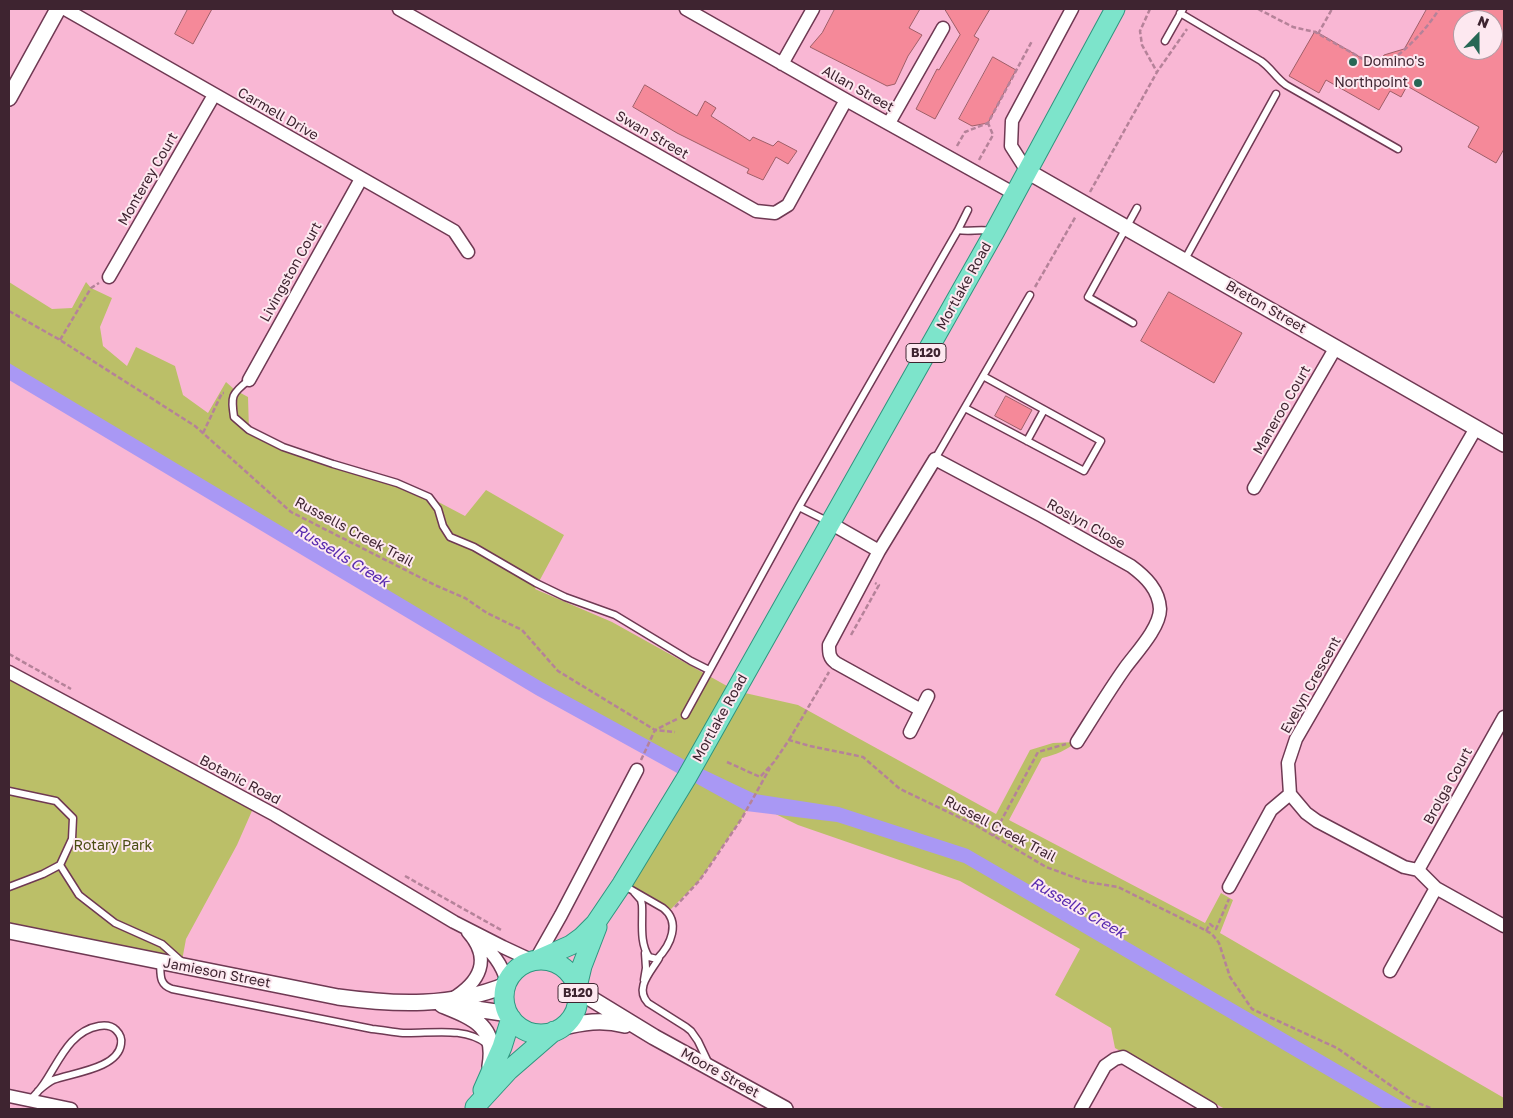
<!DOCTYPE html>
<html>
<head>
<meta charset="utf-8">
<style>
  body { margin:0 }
  #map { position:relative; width:1513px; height:1118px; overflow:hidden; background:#f9b7d4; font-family:"Golos Text",sans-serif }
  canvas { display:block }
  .frame { position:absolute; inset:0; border:10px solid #3e2430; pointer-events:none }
  .north { position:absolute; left:1453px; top:10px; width:50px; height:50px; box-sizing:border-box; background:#fde8f0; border:1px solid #b19aa3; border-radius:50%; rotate:22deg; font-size:14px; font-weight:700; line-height:20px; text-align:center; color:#3e2430 }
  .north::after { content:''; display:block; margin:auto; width:18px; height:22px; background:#276755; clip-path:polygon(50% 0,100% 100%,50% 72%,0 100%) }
</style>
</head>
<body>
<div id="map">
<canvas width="1513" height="1118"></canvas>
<div class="frame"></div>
<div class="north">N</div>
</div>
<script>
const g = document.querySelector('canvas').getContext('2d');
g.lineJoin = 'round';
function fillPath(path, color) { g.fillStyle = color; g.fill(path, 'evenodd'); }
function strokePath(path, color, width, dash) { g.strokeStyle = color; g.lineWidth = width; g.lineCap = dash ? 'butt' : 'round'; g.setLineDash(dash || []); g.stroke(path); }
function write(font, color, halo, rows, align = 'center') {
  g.font = font + ' "Golos Text",sans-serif'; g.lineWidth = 4; g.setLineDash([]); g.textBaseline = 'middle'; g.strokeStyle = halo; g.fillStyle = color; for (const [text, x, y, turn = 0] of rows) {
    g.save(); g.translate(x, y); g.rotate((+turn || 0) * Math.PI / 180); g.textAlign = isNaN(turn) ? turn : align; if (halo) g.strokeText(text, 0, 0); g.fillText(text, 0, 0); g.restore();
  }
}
const green = new Path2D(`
  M 9,282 L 52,309 L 72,308 L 86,282 L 91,288 L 112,298 L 100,327 L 103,346 L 127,366 L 136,347 L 175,366 L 183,395 L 208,413 L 226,382 L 235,390 L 248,397 L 249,431 L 333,464 L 429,497 L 465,516 L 486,490 L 564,535 L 535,589 L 612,622 L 736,691 L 798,705 L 996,814 L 1030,750 L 1053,743 L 1077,742 C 1066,750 1056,755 1042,758 L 1009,820 L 1205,923 L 1221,893 L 1233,900 L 1220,933 L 1504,1098 L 1504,1109 L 1225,1109 L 1115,1048 L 1111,1028 L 1055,995 L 1080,949 L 960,881 L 798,825 L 751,802 L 742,818 L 699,881 L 668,912 L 622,884 L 690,772 L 9,373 Z
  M 9,672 L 255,804 L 237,845 L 186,939 L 181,966 L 9,931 Z`);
const water = new Path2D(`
  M 9,363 L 542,682 L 694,765 L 755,794 L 839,807 L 968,849 L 1415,1109 L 1384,1109 L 964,863 L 837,822 L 746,811 L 536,695 L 9,380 Z`);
const building = new Path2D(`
  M 188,9 L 212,9 L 193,44 L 175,34 Z
  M 835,9 L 920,9 L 909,28 L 922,35 L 908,56 L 895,84 L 887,86 L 810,47 L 822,33 Z
  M 945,9 L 990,9 L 974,36 L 979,39 L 935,119 L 916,109 L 937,69 L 939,70 L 960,35 Z
  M 1427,9 L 1504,9 L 1504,149 L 1496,163 L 1468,147 L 1479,127 L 1407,86 L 1401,97 L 1390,91 L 1379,110 L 1326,80 L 1319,93 L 1289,76 L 1315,31 L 1377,67 L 1384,55 L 1404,49 ZM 1463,20 L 1493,20 L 1493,50 L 1463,50 Z
  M 993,57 L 1016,70 L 988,123 L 972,126 L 959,119 Z
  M 645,85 L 697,116 L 705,101 L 716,108 L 711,116 L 750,141 L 753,137 L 773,146 L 778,141 L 797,151 L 788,164 L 776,157 L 763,180 L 747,173 L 749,169 L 677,133 L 633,107 Z
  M 1169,292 L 1242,333 L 1214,383 L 1141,341 Z
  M 1006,396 L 1032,410 L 1021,430 L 995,416 Z`);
const path = new Path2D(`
  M 1150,9 L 1140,31 L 1142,45 L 1157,72
  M 1258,9 L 1293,27 L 1315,32 L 1377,67 C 1382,65 1387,63 1391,60 C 1407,50 1430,25 1439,9
  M 1318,34 L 1332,9
  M 957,146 L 965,132 L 988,123 L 1032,41
  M 979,160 L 993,135 L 988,123
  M 1090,192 L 1157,72 L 1187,29
  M 1035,287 L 1076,216
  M 9,311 L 60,340 L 195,426 L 291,512 L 437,586 L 465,598 L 487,613 L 522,630 L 558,671 L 655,730 L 675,732
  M 60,340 L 91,288 L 99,283
  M 203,433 L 222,393 L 224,393
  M 851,635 L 879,585 L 875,583
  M 9,654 L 71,689
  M 789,740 L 829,672
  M 641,760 L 655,730 L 677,719
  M 727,762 L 760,777 L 774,762 L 789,740 L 810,746 L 863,757 L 900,789 L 977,826 L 1046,867 L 1087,882 L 1118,887 L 1201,928 L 1212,934 L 1219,943 L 1230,977 L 1252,1009 L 1337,1048 L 1413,1101 L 1433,1109
  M 993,836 L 1038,752 L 1066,744
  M 405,876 L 503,931
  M 675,907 L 699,881 L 709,867 L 742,818 L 770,768
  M 1206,931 L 1210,924 L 1216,929 L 1229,899`);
const service = new Path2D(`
  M 1180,13 L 1261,61 C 1271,68 1276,78 1286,85 L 1398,149
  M 1165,41 L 1183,9
  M 958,230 L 968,210
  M 1184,261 L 1276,94
  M 1133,323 L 1088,297 L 1137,208
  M 249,380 C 231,394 231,396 234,417 L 249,430 L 283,447 L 333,464 L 397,483 L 429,497 L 438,509 L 443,526 L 450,537 L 474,547 L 536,583 L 565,597 L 615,615 L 691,661 L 709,670
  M 965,408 L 1084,471 L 1101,441 L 983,376
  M 1027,441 L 1044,410
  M 935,459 L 1030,295
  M 799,507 L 829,522
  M 685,715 L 799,507 L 958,230 C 969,232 980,229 992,231
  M 9,791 L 56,801 L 73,818 L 72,839 L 60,865 L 79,895 L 115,923 L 162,944 L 182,962
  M 623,885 L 663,908 C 681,922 671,945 657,959 L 649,957 C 639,942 643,922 642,905 L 641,900 L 634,892
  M 9,887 L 43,874 L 60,865
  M 659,958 C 651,972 634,988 648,1003 L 686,1027 L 691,1031 L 698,1041 L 708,1062
  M 160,961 C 161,974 158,984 172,989 L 372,1029 C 382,1030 393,1032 403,1033 C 430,1034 464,1026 487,1044
  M 644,980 L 646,968 L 645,953
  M 30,1100 C 35,1095 39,1091 43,1085 C 58,1064 69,1031 99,1026 C 105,1025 112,1026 116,1030 C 120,1034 122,1039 121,1044 C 118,1069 71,1073 53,1080 C 47,1083 43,1087 38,1091`);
const minor = new Path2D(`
  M 65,9 L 454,231 L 468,252
  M 399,9 L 756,211 L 775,213 L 788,205 L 846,100
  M 686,9 L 846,100 L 1015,194
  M 782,64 L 813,9
  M 889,123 L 943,28
  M 1027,171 L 1011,146 L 1012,121 L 1072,9
  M 109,277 L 214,95
  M 249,380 L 361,179
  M 1476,428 L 1296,739 L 1288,763 L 1290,794 L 1306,813 L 1317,821 L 1404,867 L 1418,870 L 1436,888 L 1504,926
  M 1254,488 L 1336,347
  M 830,523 L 879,551
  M 9,672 L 275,815 L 454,922 L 503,947 L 533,961
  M 921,710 L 928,696
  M 910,732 L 921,710 L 836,663 C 829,658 829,653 829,645 L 879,551 L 935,459 L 1042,516 L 1131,566 C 1146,577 1159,590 1160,609 C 1160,628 1135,654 1125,668 C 1108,692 1093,717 1077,742
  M 1418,870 L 1504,717
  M 1229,887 L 1271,810 L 1290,794
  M 478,940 C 492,952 502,964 507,982
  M 535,961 L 561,915 L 637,770
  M 1390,971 L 1436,888
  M 452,999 C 480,982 492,959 468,932
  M 9,1096 L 71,1109
  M 1081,1109 L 1105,1066 L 1115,1059 L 1123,1057 L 1211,1109`);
const tertiary = new Path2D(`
  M 9,98 L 58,9
  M 1027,171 L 1504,444
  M 9,931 L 338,997 C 396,1005 452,1007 506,985
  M 577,990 L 654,1037 L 785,1109
  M 442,1005 C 474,1018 497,1026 490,1066
  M 456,1006 L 509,1014
  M 560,1028 C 583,1022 602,1019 625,1025`);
const primary = new Path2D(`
  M 537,960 L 571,945 L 582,937 L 595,924 L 622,884 L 687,777 L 995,231 L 1115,9
  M504 997a37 37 0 1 1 74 0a37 37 0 1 1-74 0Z
  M 577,987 L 582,966 L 597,927
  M 483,1090 L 502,1047 L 511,1018
  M 475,1107 L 509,1070 L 554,1031`);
const markers = [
  [1353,62,5,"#276755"],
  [1418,83,5,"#276755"]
];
const shields = [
  [926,353,40],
  [578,993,40]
];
const shieldNames = [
  ["B120",926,353],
  ["B120",578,993]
];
const poiNames = [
  ["Domino's",1363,62],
  ["Northpoint",1408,83,"right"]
];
const streetNames = [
  ["Allan Street",858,89,29],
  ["Carmell Drive",278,114,30],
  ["Swan Street",652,135,30],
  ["Monterey Court",148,179,-60],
  ["Livingston Court",291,272,-61],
  ["Mortlake Road",964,286,-61],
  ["Breton Street",1266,307,30],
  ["Maneroo Court",1282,410,-60],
  ["Roslyn Close",1086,524,29],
  ["Russells Creek Trail",354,532,28],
  ["Evelyn Crescent",1311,685,-61],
  ["Mortlake Road",720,718,-61],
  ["Botanic Road",240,780,28],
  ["Brolga Court",1448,786,-61],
  ["Russell Creek Trail",1000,829,28],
  ["Jamieson Street",217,973,11],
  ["Moore Street",720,1073,29]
];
const parkNames = [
  ["Rotary Park",113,846]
];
const waterNames = [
  ["Russells Creek",342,556,31],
  ["Russells Creek",1078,908,30]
];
fillPath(green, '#bbbf68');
fillPath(water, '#a998f4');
fillPath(building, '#f58999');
strokePath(building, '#9e5e67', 1);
strokePath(service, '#6f3953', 9);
strokePath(minor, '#6f3953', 15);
strokePath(tertiary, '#6f3953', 18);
strokePath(primary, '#2f957f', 21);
strokePath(path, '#b58299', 2.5, [5, 2.5]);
strokePath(service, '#fff', 6);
strokePath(minor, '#fff', 12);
strokePath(tertiary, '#fff', 15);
strokePath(primary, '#7de4cb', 19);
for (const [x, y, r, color] of markers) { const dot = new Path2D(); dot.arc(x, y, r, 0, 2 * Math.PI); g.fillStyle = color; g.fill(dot); strokePath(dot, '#fde8f0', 2); }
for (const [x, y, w] of shields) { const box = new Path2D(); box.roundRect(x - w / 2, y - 9.5, w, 19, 4); g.fillStyle = '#fde8f0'; g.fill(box); strokePath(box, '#3e2430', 1); }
write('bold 12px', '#3e2430', null, shieldNames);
write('14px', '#3e2430', '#fde8f0', poiNames, 'left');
write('14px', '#3e2430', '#fde8f0', streetNames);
write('14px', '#4a4c11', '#fde8f0', parkNames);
write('italic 15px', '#5729af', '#fde8f0', waterNames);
</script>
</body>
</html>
